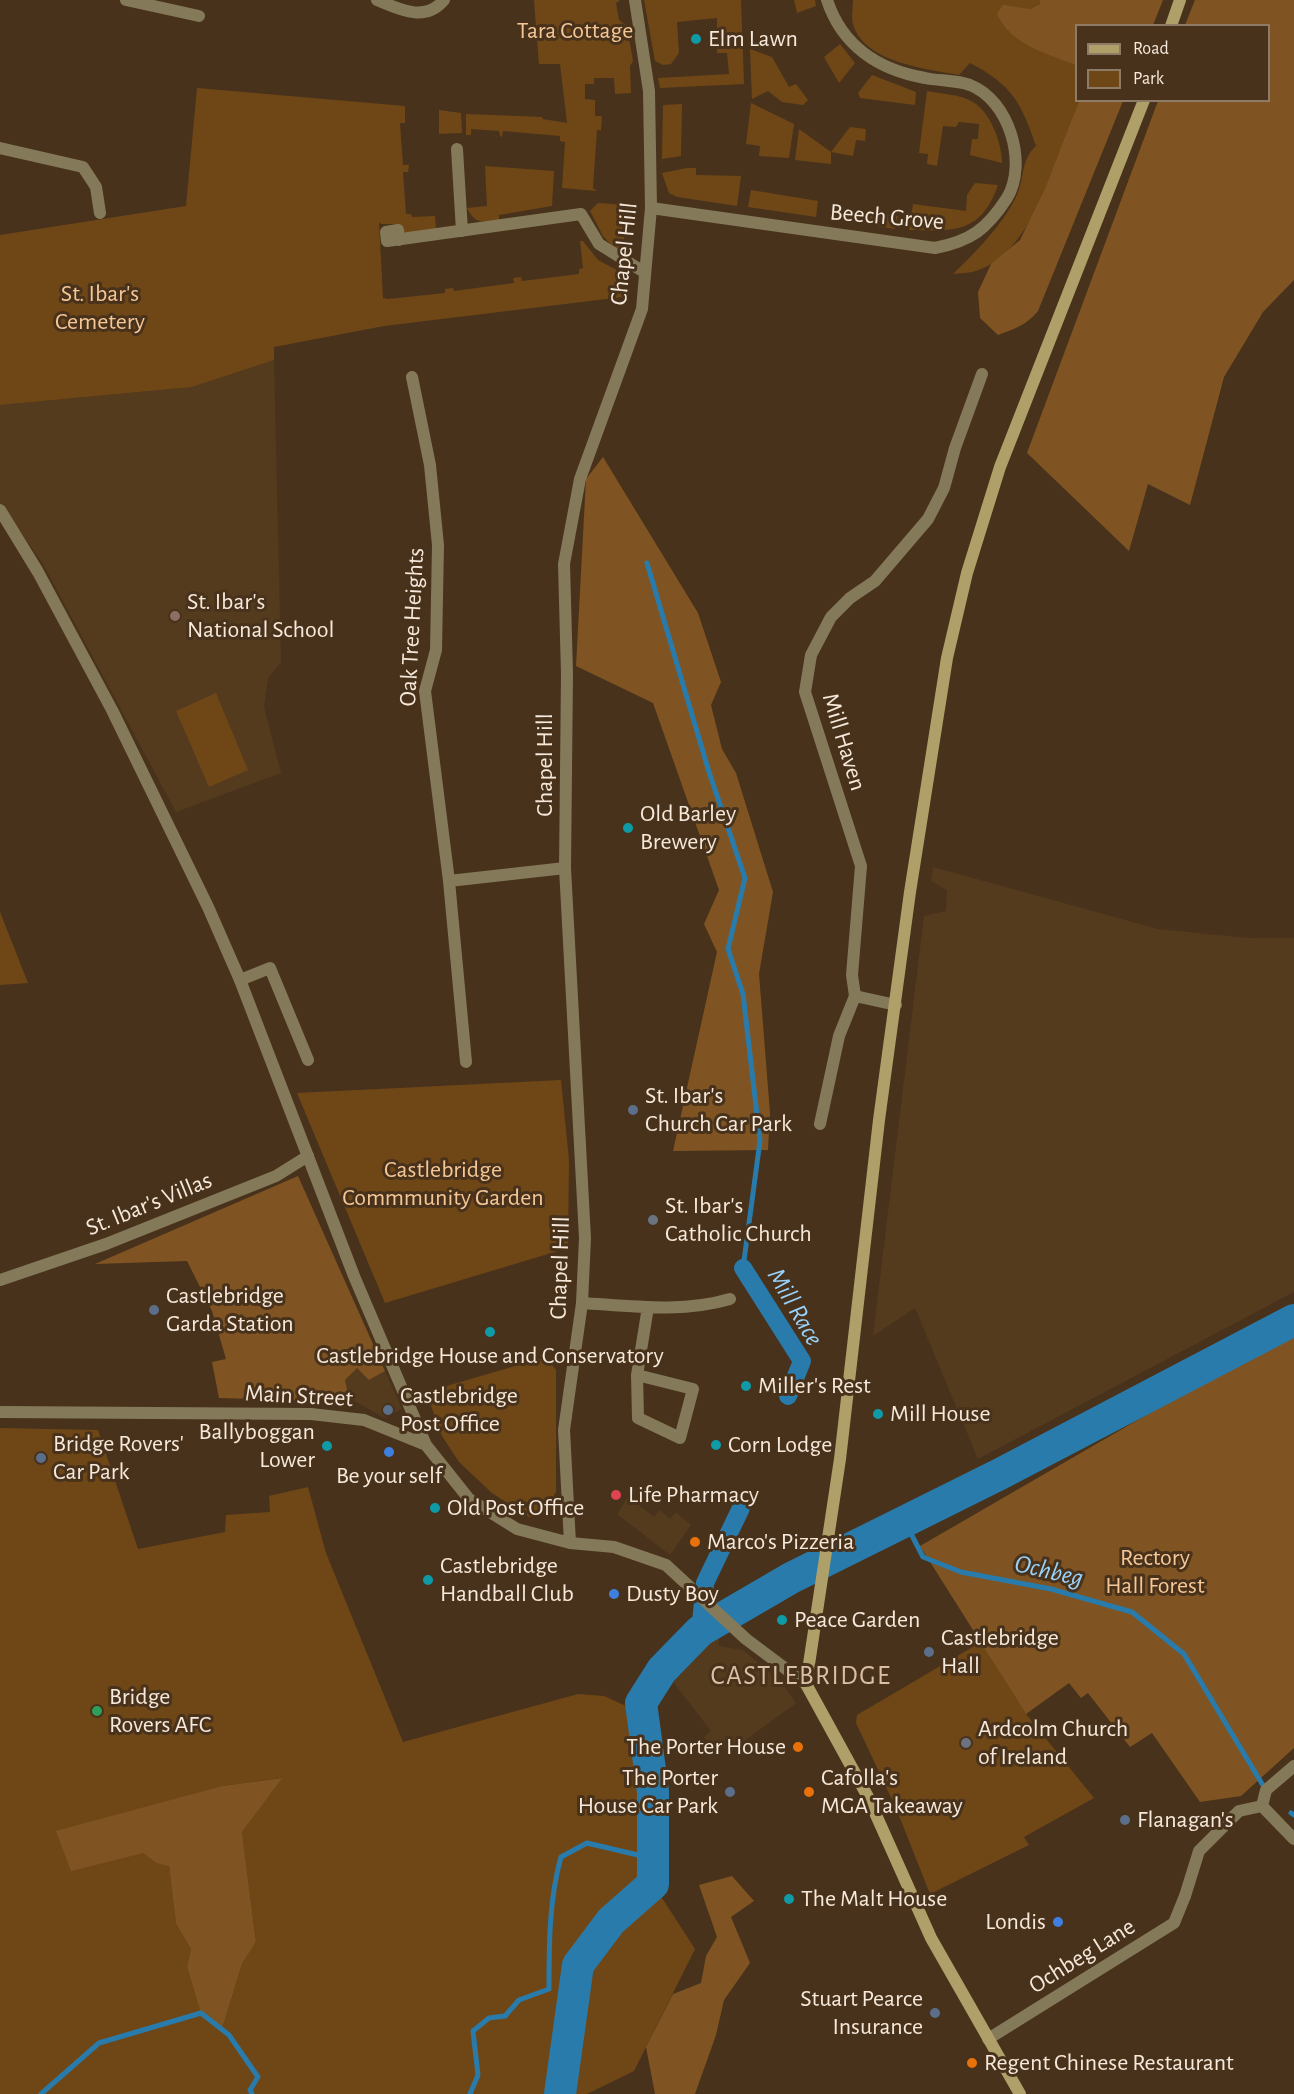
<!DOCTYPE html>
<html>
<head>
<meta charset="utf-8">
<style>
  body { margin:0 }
  #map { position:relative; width:1294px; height:2094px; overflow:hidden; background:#48321b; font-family:"Alegreya Sans",sans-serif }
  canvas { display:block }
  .legend { position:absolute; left:1075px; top:24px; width:195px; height:78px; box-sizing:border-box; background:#48321b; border:2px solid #8e7b67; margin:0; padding:8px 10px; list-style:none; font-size:18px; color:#f6e8da }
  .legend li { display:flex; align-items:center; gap:12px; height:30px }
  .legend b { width:30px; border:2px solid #8e7b67 }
</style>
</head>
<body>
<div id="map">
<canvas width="1294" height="2094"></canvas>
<ul class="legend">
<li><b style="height:8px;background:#afa06a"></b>Road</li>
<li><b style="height:16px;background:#6f4717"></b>Park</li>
</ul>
</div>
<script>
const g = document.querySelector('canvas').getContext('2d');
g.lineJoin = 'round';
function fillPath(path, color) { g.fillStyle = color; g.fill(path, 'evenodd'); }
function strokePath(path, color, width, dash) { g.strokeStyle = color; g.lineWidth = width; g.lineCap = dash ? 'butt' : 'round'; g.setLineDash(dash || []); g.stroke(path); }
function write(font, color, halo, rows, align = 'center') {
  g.font = font + ' "Alegreya Sans",sans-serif'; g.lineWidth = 6; g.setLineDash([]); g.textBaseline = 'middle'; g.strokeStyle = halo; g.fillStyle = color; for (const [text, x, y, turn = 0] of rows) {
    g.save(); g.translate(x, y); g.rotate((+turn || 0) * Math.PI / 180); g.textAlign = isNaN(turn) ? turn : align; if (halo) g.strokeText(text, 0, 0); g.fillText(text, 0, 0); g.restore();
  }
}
const built = new Path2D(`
  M 274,360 L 281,662 L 268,678 L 264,707 L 281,773 L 176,812 L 43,564 L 0,503 L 0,405 L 192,387 Z
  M 933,867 L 1158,929 L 1249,938 L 1294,938 L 1294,1292 L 978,1459 L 915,1308 L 873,1336 L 924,916 L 946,911 L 947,890 L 931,881 Z
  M 357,1368 L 369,1380 L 385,1371 L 402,1409 L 385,1418 L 349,1398 L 345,1380 Z
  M 628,1497 L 654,1517 L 660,1510 L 670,1519 L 676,1512 L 691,1525 L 670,1555 L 617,1514 Z
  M 719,1633 L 719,1646 L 743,1650 L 782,1683 L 796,1703 L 735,1748 L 714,1748 L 704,1737 L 711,1731 L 670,1678 Z`);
const green = new Path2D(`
  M 534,0 L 620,0 L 616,3 L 619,20 L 627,26 L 633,61 L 630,66 L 631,93 L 615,94 L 614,78 L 594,78 L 594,84 L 585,84 L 585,99 L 595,100 L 595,116 L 602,116 L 601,130 L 597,130 L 593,188 L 597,191 L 562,188 L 565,142 L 560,141 L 560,136 L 503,131 L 502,137 L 500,136 L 499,131 L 471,129 L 471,135 L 466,135 L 466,114 L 542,117 L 543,119 L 567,123 L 560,64 L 539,64 Z
  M 644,0 L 741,0 L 744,84 L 660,88 L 658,78 L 729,74 L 727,53 L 717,53 L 717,18 L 677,22 L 679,53 L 671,64 L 663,65 L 655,61 Z
  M 794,0 L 815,0 L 816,6 L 797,13 Z
  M 853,0 L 1039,0 L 1040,4 L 1030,9 L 1025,44 L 1075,65 L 1076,100 L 1079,101 C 1059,152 1034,253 976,271 C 969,273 960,273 953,274 C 975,253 1003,224 1016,197 C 1025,179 1020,160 1036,146 C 1021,102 1012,85 970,63 L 959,75 C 928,69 864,63 853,24 C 851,17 853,7 853,0 Z
  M 840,44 L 855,63 L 839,83 L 824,57 Z
  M 750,49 L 772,57 L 789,87 L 796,84 L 808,100 L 803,105 L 782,102 L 768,91 L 752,99 Z
  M 872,75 L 916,92 L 915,105 L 860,98 L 858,93 Z
  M 197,88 L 405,106 L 405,123 L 400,123 L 403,165 L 409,165 L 408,172 L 403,172 L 406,214 L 411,214 L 412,217 L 435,216 L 436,229 L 405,233 L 398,224 L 381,224 L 379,222 L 383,298 L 388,299 L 445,293 L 445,289 L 453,288 L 454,291 L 514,283 L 513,278 L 521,277 L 522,281 L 579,274 L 579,269 L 583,268 L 580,241 L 583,241 L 598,260 L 624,274 L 623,297 L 384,326 L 274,347 L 274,360 L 192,387 L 0,405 L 0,235 L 186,206 Z
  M 927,91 C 941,94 960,94 973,102 C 991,113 1002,143 1002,163 L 970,155 L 972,139 L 978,139 L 979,124 L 959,122 L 956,127 L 943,126 L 937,166 L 927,164 L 928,154 L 919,153 Z
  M 751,103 L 794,124 L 789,158 L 759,156 L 760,146 L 746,144 Z
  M 682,104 L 681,156 L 662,159 L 663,105 Z
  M 439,110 L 461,113 L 462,133 L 439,134 Z
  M 850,127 L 866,129 L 865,141 L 856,140 L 853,156 L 831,152 L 831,164 L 795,160 L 799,129 L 831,152 Z
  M 485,166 L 554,171 L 552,206 L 499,215 L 499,220 C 483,223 475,224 467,208 L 487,206 Z
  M 687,168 L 696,168 L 696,175 L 741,176 L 737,206 L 677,197 L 669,193 L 662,173 Z
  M 975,183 L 998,185 C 981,234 954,231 909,230 L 913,204 L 966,211 L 967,195 Z
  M 751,190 L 818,201 L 816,217 L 748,207 Z
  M 598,203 L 625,205 L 624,249 L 614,248 L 603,236 L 590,211 Z
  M 837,207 L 898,216 L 895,229 L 835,219 Z
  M 216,693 L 248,770 L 209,787 L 176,711 Z
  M 0,912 L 28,983 L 0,985 Z
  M 561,1080 L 569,1160 L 568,1248 L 385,1303 L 297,1093 Z
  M 546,1357 L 556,1370 L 556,1492 L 542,1516 L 529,1517 L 492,1493 L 459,1462 L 442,1436 L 426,1392 Z
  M 0,1428 L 98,1430 L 138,1549 L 225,1532 L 226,1515 L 270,1512 L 269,1496 L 308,1487 L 326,1553 L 403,1742 L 578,1694 L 604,1696 L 626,1706 L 641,1703 L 655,1859 L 653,1884 L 695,1949 L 634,2071 L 587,2094 L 0,2094 ZM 281,1778 L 242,1832 L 256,1942 L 242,1964 L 222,2029 L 187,1966 L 191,1949 L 176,1924 L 169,1865 L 156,1863 L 143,1853 L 57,1832 L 222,1786 Z
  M 981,1642 L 1026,1714 L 1094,1798 L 1024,1837 L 1029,1845 L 930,1894 L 896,1808 L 856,1723 L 857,1715 Z`);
const forest = new Path2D(`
  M 1039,0 L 1163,0 L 1153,25 L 1076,26 L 1076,71 L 1075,65 C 1046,53 1011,45 997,14 L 1003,5 L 1030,9 L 1040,4 Z
  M 1195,0 L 1294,0 L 1294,280 L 1263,312 L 1224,377 L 1190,505 L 1148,484 L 1129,551 L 1027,453 L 1158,101 L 1268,100 L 1268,26 L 1185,25 Z
  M 1079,101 L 1123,101 L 1038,311 C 1027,325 1014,329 998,335 L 980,318 L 978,292 L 991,264 L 1020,240 L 1045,189 Z
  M 603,457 L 698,613 L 721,682 L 711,705 L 722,749 L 736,773 L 773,892 L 759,974 L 770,1113 L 768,1150 L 673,1151 L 717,952 L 704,924 L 719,890 L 653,703 L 576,666 L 586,479 Z
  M 298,1176 L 385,1371 L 369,1380 L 357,1368 L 345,1380 L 349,1398 L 344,1402 L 219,1398 L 212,1362 L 226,1359 L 212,1311 L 187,1261 L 95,1264 Z
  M 1294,1335 L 1294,1748 L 1241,1796 L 1200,1802 L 1152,1733 L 1130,1747 L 1088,1693 L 1081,1698 L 1069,1683 L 1026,1714 L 920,1546 L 1155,1410 Z
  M 282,1778 L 242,1832 L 256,1942 L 242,1964 L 222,2029 L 201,2013 L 187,1966 L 191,1949 L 176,1924 L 169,1866 L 156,1863 L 143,1853 L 71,1871 L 56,1831 L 222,1786 Z
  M 732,1876 L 754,1901 L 731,1917 L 750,1963 L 724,2000 L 716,2035 L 695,2094 L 655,2094 L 646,2047 L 673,1994 L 701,1983 L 706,1956 L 717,1937 L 699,1885 Z`);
const stream = new Path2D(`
  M 647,563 L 709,772 L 745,878 L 728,949 L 743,994 L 760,1141 L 743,1268
  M 904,1520 L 923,1557 L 961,1572 L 1051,1589 L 1132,1612 L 1184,1654 L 1264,1787
  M 1291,1813 L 1294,1815
  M 41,2094 L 99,2043 L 201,2013 L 229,2035 L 258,2077 L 250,2090 L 252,2094
  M 470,2094 L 478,2075 L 473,2031 L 489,2018 L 505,2016 L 519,2000 L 549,1989 C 549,1946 549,1899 561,1857 L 587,1843 L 655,1859`);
const canal = new Path2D(`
  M 743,1268 L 802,1361 L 788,1396
  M 700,1631 L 705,1583 L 741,1508`);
const river = new Path2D(`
  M 560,2094 L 578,1965 L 611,1921 L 653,1884 L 653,1792 L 641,1703 L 662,1670 L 700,1631 L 791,1578 L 1000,1474 L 1294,1320`);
const pedestrian = new Path2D(`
  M 1185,1896 L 1199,1851 L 1239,1811 L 1262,1806`);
const minor = new Path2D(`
  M 126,0 L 199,16
  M 377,0 C 399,9 425,23 444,0
  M 0,148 L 83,167 L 96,187 L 100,213
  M 457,149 L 462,231
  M 651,208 L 935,248 C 971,241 987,229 1007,198 C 1028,163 1009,100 970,85 C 956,80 939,81 925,78 C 879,70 842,46 827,0
  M 399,240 L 398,230 L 386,232 L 387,241 L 581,214 L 599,244 L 644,272
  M 412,377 L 430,465 L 438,545 L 436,650 L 425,691 L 449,881 L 466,1062
  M 449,881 L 565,868
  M 240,980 L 270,968 L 308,1060
  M 855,996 L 896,1005
  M 820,1124 L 839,1036 L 855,996 L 852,975 L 861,866 L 805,692 L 811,655 L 831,617 L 850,598 L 875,581 L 928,519 L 944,488 L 955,448 L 982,374
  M 0,1280 L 106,1244 L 276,1176 L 308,1156
  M 582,1303 C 631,1306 683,1313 730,1299
  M 637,1375 L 693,1389 L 680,1438 L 638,1418 L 637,1375 L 648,1307
  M 1294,1766 L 1266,1790 L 1262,1806 L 1294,1839
  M 988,2039 L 1174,1923 L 1185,1896`);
const tertiary = new Path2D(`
  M 0,510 L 38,572 L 112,710 L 208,907 L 240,980 L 354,1276 L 426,1445
  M 0,1412 L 311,1414 L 364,1420 L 426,1445 L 469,1499 L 517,1529 L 570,1543 L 614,1547 L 666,1565 L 746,1639 L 806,1684
  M 570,1543 L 564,1430 L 582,1303 L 585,1238 L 565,868 L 567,674 L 564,564 L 580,479 L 642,309 L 651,208 L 649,91 L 635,0`);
const secondary = new Path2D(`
  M 1171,26 L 1180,0
  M 1020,2094 L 931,1938 L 868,1797 L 806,1684 L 840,1459 L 879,1120 L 910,892 L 947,658 L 967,573 L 1000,467 L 1144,100`);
const markers = [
  [696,39,6,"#0f9aa8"],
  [175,616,6,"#8d6e63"],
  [628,828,6,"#0f9aa8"],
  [633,1110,6,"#5c6f8a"],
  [653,1220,6,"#6b7280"],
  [154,1310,6,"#5c6f8a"],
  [490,1332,6,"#0f9aa8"],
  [746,1386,6,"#0f9aa8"],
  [388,1410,6,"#5c6f8a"],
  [878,1414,6,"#0f9aa8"],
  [716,1445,6,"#0f9aa8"],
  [327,1446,6,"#0f9aa8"],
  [389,1452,6,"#3f7fe0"],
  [41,1458,6,"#5c6f8a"],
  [616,1495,6,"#e0444e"],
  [435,1508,6,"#0f9aa8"],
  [695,1542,6,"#e8710a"],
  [428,1580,6,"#0f9aa8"],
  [614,1594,6,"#3f7fe0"],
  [782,1620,6,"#0f9aa8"],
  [929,1652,6,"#5c6f8a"],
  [97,1711,6,"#2e9e5b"],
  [966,1743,6,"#6b7280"],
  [798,1747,6,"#e8710a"],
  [730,1792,6,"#5c6f8a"],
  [809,1792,6,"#e8710a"],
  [1125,1820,6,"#5c6f8a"],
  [789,1899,6,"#0f9aa8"],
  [1058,1922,6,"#3f7fe0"],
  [935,2013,6,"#5c6f8a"],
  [972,2063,6,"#e8710a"]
];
const parkNames = [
  ["Tara Cottage",575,31],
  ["St. Ibar's",100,294],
  ["Cemetery",100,322],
  ["Castlebridge",443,1170],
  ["Commmunity Garden",443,1198],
  ["Rectory",1155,1558],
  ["Hall Forest",1155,1586]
];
const poiNames = [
  ["Elm Lawn",708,39],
  ["St. Ibar's",187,602],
  ["National School",187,630],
  ["Old Barley",640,814],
  ["Brewery",640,842],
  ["St. Ibar's",645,1096],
  ["Church Car Park",645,1124],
  ["St. Ibar's",665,1206],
  ["Catholic Church",665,1234],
  ["Castlebridge",166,1296],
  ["Garda Station",166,1324],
  ["Castlebridge House and Conservatory",490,1356,"center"],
  ["Miller's Rest",758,1386],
  ["Castlebridge",400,1396],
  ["Post Office",400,1424],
  ["Mill House",890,1414],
  ["Ballyboggan",315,1432,"right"],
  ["Lower",315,1460,"right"],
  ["Bridge Rovers'",53,1444],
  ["Car Park",53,1472],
  ["Corn Lodge",728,1445],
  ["Be your self",389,1476,"center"],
  ["Life Pharmacy",628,1495],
  ["Old Post Office",447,1508],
  ["Marco's Pizzeria",707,1542],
  ["Castlebridge",440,1566],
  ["Handball Club",440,1594],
  ["Dusty Boy",626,1594],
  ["Peace Garden",794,1620],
  ["Castlebridge",941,1638],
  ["Hall",941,1666],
  ["Bridge",109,1697],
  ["Rovers AFC",109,1725],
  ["Ardcolm Church",978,1729],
  ["of Ireland",978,1757],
  ["The Porter House",786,1747,"right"],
  ["The Porter",718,1778,"right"],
  ["House Car Park",718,1806,"right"],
  ["Cafolla's",821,1778],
  ["MGA Takeaway",821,1806],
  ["Flanagan's",1137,1820],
  ["The Malt House",801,1899],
  ["Londis",1046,1922,"right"],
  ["Stuart Pearce",923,1999,"right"],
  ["Insurance",923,2027,"right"],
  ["Regent Chinese Restaurant",984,2063]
];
const streetNames = [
  ["Beech Grove",887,217,5],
  ["Chapel Hill",624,254,-84],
  ["Oak Tree Heights",412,627,-87],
  ["Mill Haven",844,742,73],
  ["Chapel Hill",545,765,-90],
  ["St. Ibar's Villas",149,1204,-22],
  ["Chapel Hill",560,1268,-88],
  ["Main Street",299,1396,3],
  ["Ochbeg Lane",1082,1956,-32]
];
const waterNames = [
  ["Mill Race",795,1307,60],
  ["Ochbeg",1049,1571,13]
];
const quarterNames = [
  ["CASTLEBRIDGE",801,1676]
];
fillPath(built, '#543b1e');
fillPath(green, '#6f4717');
fillPath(forest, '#7f5422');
strokePath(stream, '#297bac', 5);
strokePath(canal, '#297bac', 18);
strokePath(river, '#297bac', 32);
strokePath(pedestrian, '#847a59', 12);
strokePath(minor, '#847a59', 12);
strokePath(tertiary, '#847a59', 12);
strokePath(secondary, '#afa06a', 12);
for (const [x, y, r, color] of markers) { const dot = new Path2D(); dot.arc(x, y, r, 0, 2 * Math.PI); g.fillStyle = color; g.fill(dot); strokePath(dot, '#48321b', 2); }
write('24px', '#f6c796', '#48321b', parkNames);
write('24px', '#f6e8da', '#48321b', poiNames, 'left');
write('24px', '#f6e8da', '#48321b', streetNames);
write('italic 26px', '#99d3fc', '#48321b', waterNames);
g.letterSpacing = '1.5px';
write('27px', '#dabfa4', '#48321b', quarterNames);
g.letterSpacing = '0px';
</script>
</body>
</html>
